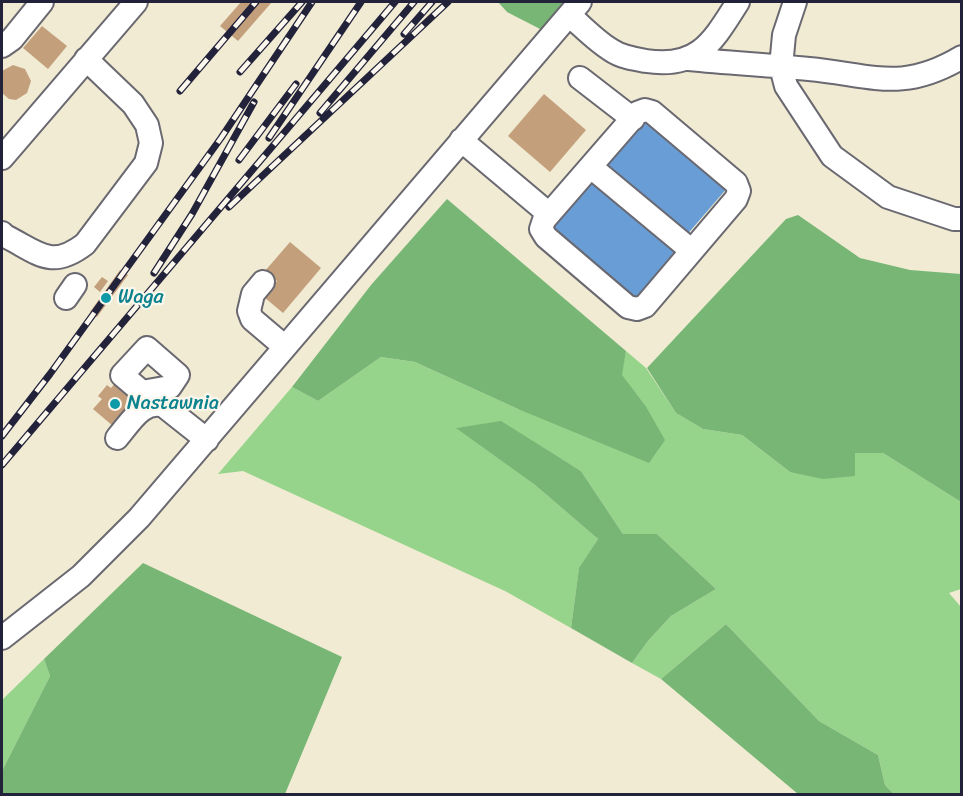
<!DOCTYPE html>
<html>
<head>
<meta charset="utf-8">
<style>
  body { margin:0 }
  #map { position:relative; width:963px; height:796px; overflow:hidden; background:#f0ebd2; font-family:Sriracha,sans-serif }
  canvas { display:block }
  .frame { position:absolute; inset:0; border:3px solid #22223b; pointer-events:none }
</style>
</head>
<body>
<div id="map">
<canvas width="963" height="796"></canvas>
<div class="frame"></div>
</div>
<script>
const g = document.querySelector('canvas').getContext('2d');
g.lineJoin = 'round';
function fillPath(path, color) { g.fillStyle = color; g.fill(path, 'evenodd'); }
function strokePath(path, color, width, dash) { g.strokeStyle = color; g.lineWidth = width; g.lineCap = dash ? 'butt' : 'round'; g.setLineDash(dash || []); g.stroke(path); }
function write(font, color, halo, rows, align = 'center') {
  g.font = font + ' Sriracha,sans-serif'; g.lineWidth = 4.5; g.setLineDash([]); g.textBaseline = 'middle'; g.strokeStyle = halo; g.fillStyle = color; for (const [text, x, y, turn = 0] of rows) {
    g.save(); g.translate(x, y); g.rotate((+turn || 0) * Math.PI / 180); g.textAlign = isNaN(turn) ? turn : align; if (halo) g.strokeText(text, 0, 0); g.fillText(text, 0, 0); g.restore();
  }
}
const green = new Path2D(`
  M 626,351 L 646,368 L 676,413 L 703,429 L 742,435 L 790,472 L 855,476 L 854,453 L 883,453 L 961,502 L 961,589 L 949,593 L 961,607 L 961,794 L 894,794 L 885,785 L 878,755 L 819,721 L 726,624 L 661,679 L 632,663 L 648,641 L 671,616 L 716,589 L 657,534 L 623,534 L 581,471 L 501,422 L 457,428 L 535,485 L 598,539 L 579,569 L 571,628 L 505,591 L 243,471 L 218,474 L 292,387 L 318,401 L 381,357 L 415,362 L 518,409 L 645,405 L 621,375 Z
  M 44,659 L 50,676 L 2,771 L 2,700 Z`);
const forest = new Path2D(`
  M 498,2 L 568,2 L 544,31 L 507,12 Z
  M 447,199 L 626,351 L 622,375 L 645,405 L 665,440 L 649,463 L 518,409 L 415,362 L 381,357 L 318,401 L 292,387 L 371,285 Z
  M 798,215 L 860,258 L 910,270 L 961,274 L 961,502 L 883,453 L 855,453 L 855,476 L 823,479 L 790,472 L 742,435 L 703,429 L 676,413 L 647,368 L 786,219 Z
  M 501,421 L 581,471 L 623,534 L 657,534 L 716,589 L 671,616 L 648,641 L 632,663 L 571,628 L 579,568 L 598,539 L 535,485 L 456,428 Z
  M 143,563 L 342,657 L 285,794 L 2,794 L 2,771 L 50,676 L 44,659 Z
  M 726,624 L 819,721 L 878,755 L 885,785 L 894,794 L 798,794 L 661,679 Z`);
const water = new Path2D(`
  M 647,118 L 728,187 L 685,237 L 604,168 Z
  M 593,179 L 677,249 L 634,300 L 551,229 Z`);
const building = new Path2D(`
  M 241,2 L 272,2 L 238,41 L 220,26 Z
  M 42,26 L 67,46 L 48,69 L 23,48 Z
  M 13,65 L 25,69 L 31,81 L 27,93 L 16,100 L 9,99 L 2,93 L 2,71 Z
  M 544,94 L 586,130 L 550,172 L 508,136 Z
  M 290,242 L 321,268 L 283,313 L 264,297 L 277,281 L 265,271 Z
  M 120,270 L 128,275 L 97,317 L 90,312 Z
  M 102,277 L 108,281 L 100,292 L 94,287 Z
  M 117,381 L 138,398 L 113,426 L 93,409 L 102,399 L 98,396 L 107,385 L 111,388 Z`);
const minor = new Path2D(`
  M 795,2 L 784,35 L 781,67 L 786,86 L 832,156 L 888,197 L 954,219 L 962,219
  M 569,15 C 582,26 596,41 611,50 C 621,57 634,59 646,61 C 699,69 713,41 738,2
  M 2,46 L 12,39 L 42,2
  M 689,59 C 729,63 769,65 809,69 C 872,75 902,93 962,57
  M 580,78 L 633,119
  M 645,110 L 652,112 L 736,183 L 739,191 L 736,199 L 645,306 L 637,309 L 628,307 L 546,237 L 541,229 L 544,220 L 637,113 Z
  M 461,140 L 549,214
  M 2,158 L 136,2
  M 591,167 L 692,251
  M 2,233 L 5,236 C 39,253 51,270 85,244 L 146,163 L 151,143 L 147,125 L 133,104 L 86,59
  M 263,282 L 253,294 L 249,311 L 252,319 L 285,347
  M 66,298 L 75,285
  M 147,348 L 178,375 L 170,387 L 142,392 L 122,375 Z
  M 117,438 C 130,423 143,399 164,406 L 207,440
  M 2,638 L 81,576 L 139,518 L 580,2`);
const rail = new Path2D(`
  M 404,34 L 432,2
  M 240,72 L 302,2
  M 180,91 L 256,2
  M 320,113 L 414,2
  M 269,138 L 361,2
  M 239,160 L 296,84
  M 229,207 L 448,2
  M 154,273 L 192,214 L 254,102
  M 2,436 L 50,374 L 221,138 L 312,2
  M 2,465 L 395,2`);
const markers = [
  [106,298,6,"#0f9aa8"],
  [115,404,6,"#0f9aa8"]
];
const cultureNames = [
  ["Waga",118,298],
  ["Nastawnia",127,404]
];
fillPath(green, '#95d48a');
fillPath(forest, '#78b676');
fillPath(water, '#689dd5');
fillPath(building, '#c39f7c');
strokePath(minor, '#6a6870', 26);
strokePath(minor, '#fff', 22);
strokePath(rail, '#22223b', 7);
strokePath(rail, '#fbf7ec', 4.5, [14]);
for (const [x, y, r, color] of markers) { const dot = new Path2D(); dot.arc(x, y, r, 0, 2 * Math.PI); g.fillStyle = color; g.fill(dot); strokePath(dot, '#fbf7ec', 2); }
write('20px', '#0d838f', '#fbf7ec', cultureNames, 'left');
</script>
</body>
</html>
